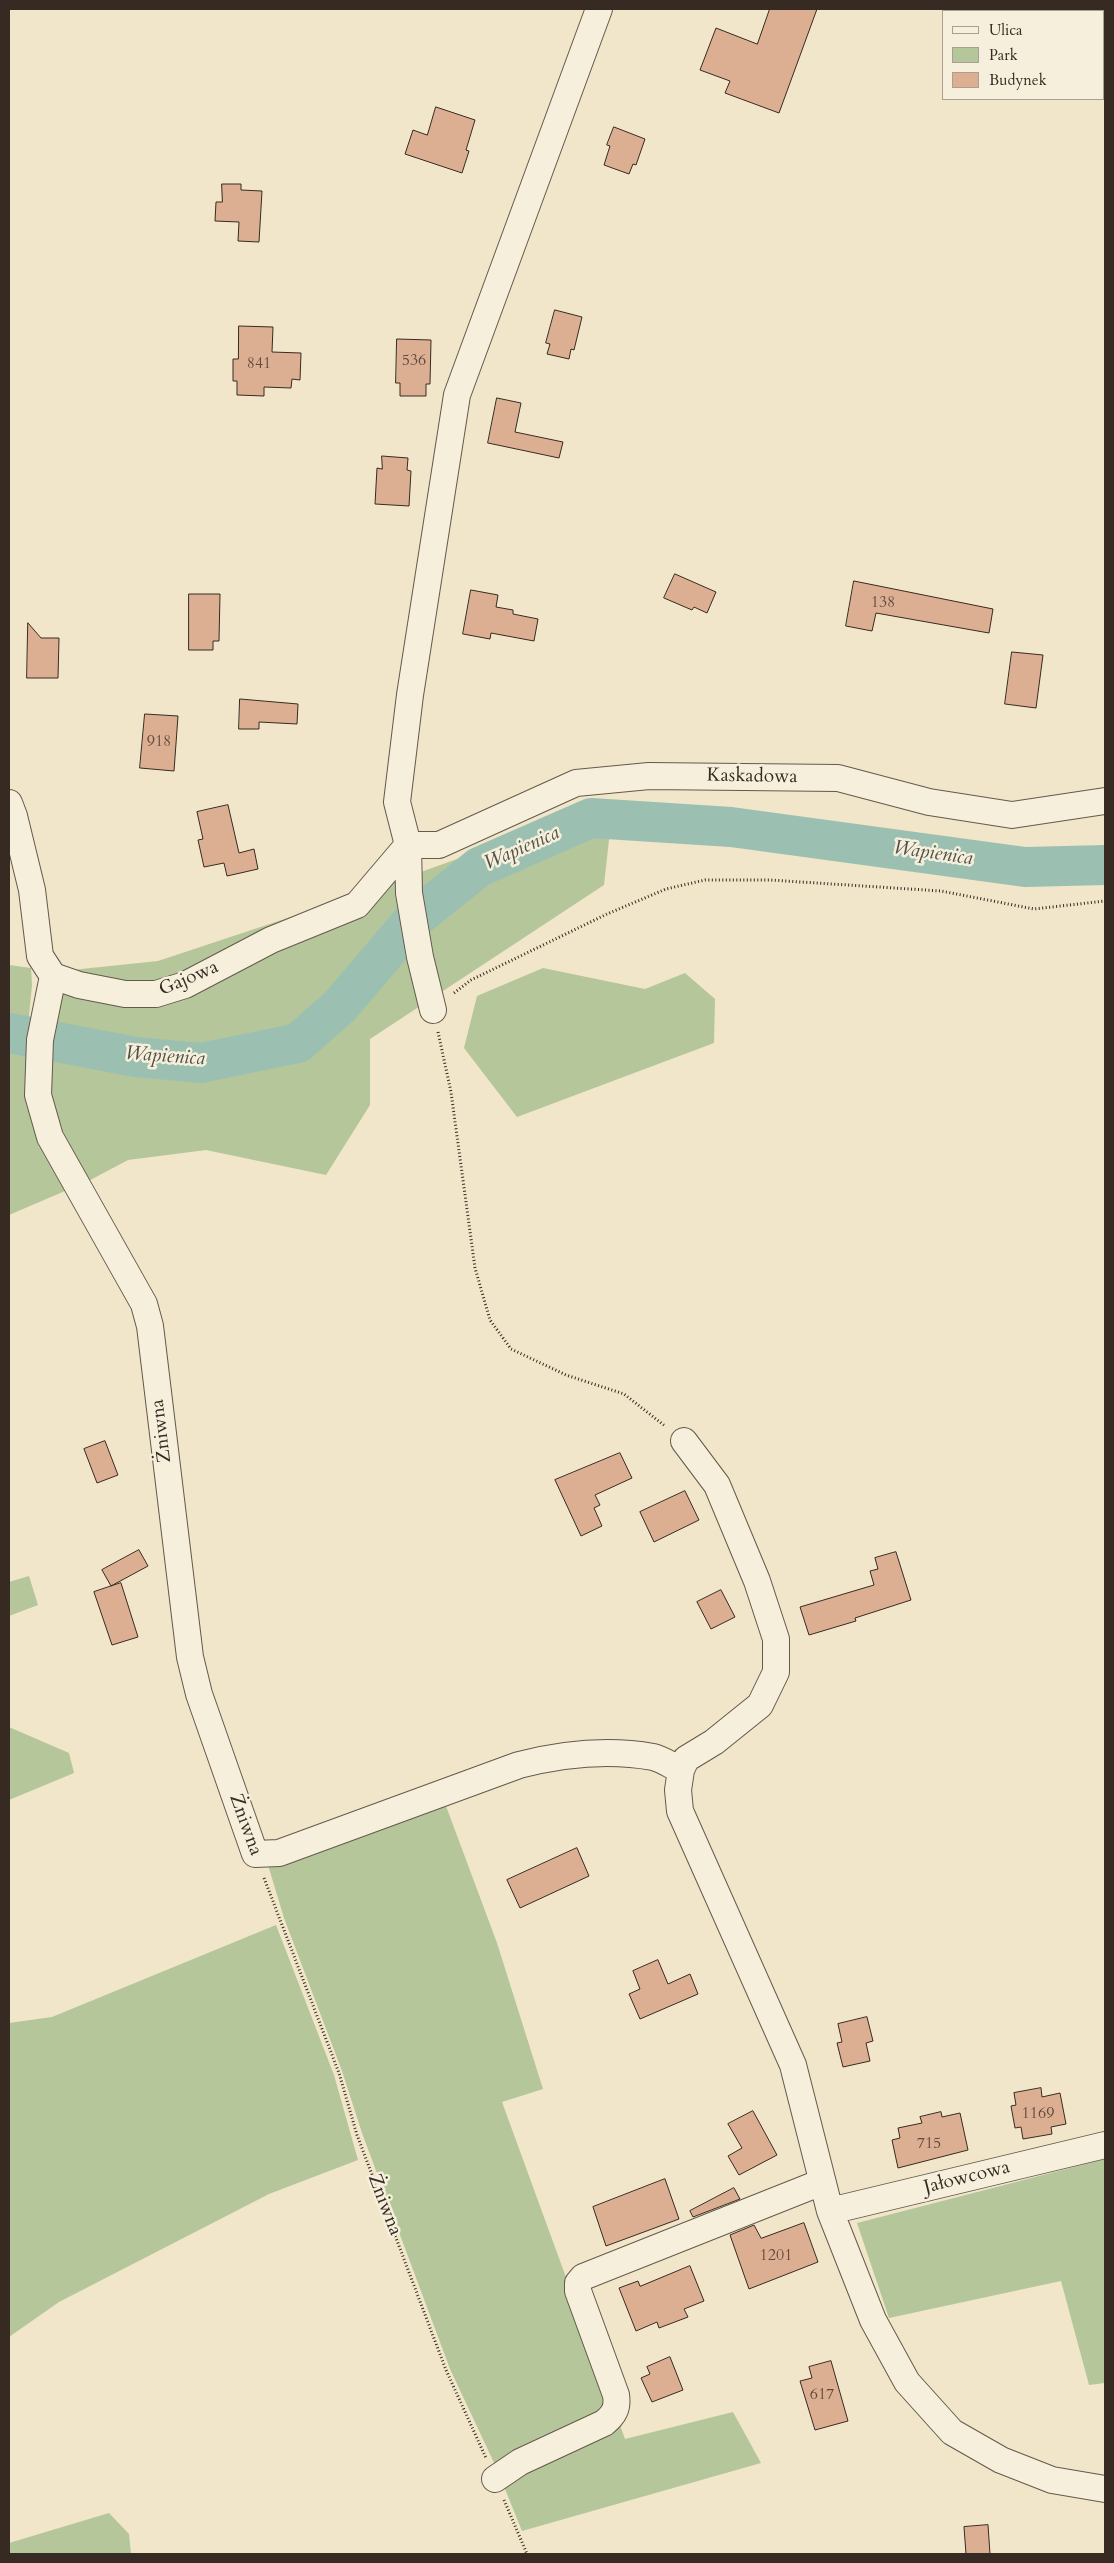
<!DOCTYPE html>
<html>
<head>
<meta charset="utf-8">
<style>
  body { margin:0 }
  #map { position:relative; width:1114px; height:2563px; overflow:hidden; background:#f1e6c9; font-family:Cardo,serif }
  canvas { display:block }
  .frame { position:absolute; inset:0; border:10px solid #362a22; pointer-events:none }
  .legend { position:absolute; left:942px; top:10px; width:162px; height:90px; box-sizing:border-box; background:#f6efdc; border:1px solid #a9a092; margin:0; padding:6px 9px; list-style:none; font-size:15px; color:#362a22 }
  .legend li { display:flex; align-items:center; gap:10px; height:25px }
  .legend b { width:25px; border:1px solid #a9a092 }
</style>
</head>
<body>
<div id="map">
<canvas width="1114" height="2563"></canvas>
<div class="frame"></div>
<ul class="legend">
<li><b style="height:6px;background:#f6efdc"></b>Ulica</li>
<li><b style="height:14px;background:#b5c69a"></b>Park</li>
<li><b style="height:14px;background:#ddaf92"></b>Budynek</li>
</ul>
</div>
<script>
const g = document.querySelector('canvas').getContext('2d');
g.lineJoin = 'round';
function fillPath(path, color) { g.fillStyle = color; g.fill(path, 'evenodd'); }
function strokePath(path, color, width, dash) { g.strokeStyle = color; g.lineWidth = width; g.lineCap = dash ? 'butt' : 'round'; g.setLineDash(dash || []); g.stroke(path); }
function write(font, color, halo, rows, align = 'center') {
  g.font = font + ' Cardo,serif'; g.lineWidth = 5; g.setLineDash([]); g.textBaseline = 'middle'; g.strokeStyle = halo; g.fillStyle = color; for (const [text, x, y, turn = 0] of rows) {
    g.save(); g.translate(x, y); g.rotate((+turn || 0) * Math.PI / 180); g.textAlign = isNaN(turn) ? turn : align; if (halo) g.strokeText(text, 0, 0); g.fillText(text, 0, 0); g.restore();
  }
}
const green = new Path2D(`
  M 613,803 L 604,885 L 370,1039 L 370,1105 L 326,1175 L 206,1150 L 128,1160 L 81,1185 L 43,1095 L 62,971 L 158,961 L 354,896 Z
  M 9,965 L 31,968 L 32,985 L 28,1026 L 9,1021 Z
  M 543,968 L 645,989 L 685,973 L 715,999 L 714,1043 L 517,1117 L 464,1048 L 477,996 Z
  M 9,1051 L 34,1057 L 72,1188 L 9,1215 Z
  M 29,1576 L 38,1605 L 9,1616 L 9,1582 Z
  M 9,1727 L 69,1753 L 74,1773 L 9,1800 Z
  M 446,1806 L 497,1943 L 543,2089 L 502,2102 L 625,2439 L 733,2412 L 761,2463 L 522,2531 L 496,2467 L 450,2369 L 362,2133 L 342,2071 L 284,1918 L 268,1865 Z
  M 276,1925 L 334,2075 L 358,2160 L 269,2194 L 59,2302 L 9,2337 L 9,2023 L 52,2017 Z
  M 1105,2159 L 1105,2383 L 1089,2385 L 1061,2281 L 889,2318 L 857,2223 Z
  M 109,2513 L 129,2534 L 131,2554 L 9,2554 L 9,2543 Z`);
const river = new Path2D(`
  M 9,1033 L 136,1057 L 201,1063 L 298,1043 L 340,1006 L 414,919 L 479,867 L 591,818 L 731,827 L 1025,867 L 1105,865`);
const building = new Path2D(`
  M 770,9 L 817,9 L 779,113 L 725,93 L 730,81 L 700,70 L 716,28 L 757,44 Z
  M 436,107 L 475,120 L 466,150 L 469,151 L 462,173 L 405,154 L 413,130 L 427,135 Z
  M 614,127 L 645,139 L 636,165 L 633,164 L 629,174 L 604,165 L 610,146 L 607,145 Z
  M 222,184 L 241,184 L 241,190 L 262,191 L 259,242 L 238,241 L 239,222 L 215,221 L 216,202 L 222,202 Z
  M 555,310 L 582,317 L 574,350 L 571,349 L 569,359 L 547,354 L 550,344 L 546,343 Z
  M 239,326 L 273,327 L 272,352 L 301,353 L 300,380 L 292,379 L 291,388 L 264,387 L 264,396 L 237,395 L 237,381 L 233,381 L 233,359 L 238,359 Z
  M 397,339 L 431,340 L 430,384 L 426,384 L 426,396 L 400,396 L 400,383 L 396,383 Z
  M 497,398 L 521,403 L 515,432 L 563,442 L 559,458 L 488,443 Z
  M 382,456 L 408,458 L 407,470 L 411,471 L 409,506 L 375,504 L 377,468 L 382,469 Z
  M 675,574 L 716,592 L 707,613 L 694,607 L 692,610 L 664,598 Z
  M 854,581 L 993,609 L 989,633 L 876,613 L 872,631 L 846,626 Z
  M 471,590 L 498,595 L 496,607 L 513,610 L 513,614 L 538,619 L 534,641 L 491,633 L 490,639 L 463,634 Z
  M 189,594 L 220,594 L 219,641 L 213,641 L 213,650 L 189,650 Z
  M 28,623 L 41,638 L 59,638 L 58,678 L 27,678 Z
  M 1012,652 L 1043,655 L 1036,708 L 1005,704 Z
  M 240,699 L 298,704 L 297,724 L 259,722 L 259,729 L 239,729 Z
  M 145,714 L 178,716 L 174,771 L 140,768 Z
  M 228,805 L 239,853 L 254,849 L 258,869 L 227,876 L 224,863 L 204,867 L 198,840 L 203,839 L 197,812 Z
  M 105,1441 L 118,1475 L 97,1483 L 84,1449 Z
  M 620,1453 L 632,1478 L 595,1495 L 600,1505 L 594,1508 L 602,1526 L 581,1536 L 555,1480 Z
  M 685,1491 L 699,1520 L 654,1542 L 640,1512 Z
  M 139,1550 L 148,1566 L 111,1586 L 102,1570 Z
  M 896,1552 L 911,1600 L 855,1618 L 856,1621 L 809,1635 L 800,1607 L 874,1585 L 870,1571 L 878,1569 L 875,1558 Z
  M 121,1583 L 138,1637 L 112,1645 L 94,1592 Z
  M 721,1590 L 735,1617 L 711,1629 L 697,1602 Z
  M 577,1848 L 589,1876 L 520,1908 L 507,1880 Z
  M 658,1960 L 668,1984 L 690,1974 L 698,1994 L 640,2019 L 629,1994 L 640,1989 L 633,1971 Z
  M 867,2017 L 873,2041 L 866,2043 L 870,2061 L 843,2067 L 837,2043 L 842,2042 L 838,2024 Z
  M 1041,2088 L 1042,2097 L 1060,2093 L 1066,2124 L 1051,2127 L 1052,2134 L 1023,2139 L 1021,2127 L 1015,2128 L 1011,2106 L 1016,2105 L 1014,2093 Z
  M 753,2111 L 777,2155 L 739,2175 L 728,2156 L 742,2148 L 728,2124 Z
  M 941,2112 L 942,2117 L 960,2113 L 968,2150 L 898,2168 L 892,2140 L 900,2138 L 898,2128 L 922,2123 L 920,2117 Z
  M 665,2179 L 679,2219 L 606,2246 L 593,2207 Z
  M 734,2188 L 740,2199 L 693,2217 L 690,2211 Z
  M 804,2223 L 818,2262 L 749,2289 L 730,2235 L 754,2225 L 761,2238 Z
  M 690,2266 L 704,2301 L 684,2309 L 688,2317 L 659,2328 L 657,2322 L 636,2331 L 619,2288 L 638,2281 L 640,2286 Z
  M 670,2357 L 683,2390 L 652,2402 L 641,2378 L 650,2374 L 647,2367 Z
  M 831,2361 L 848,2421 L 815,2430 L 800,2381 L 812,2378 L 809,2367 Z
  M 988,2525 L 990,2554 L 966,2554 L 964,2527 Z`);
const path = new Path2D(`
  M 454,993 L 471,980 L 607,914 L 666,889 L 705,880 L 770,880 L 941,891 L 1034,909 L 1105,901
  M 438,1032 L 451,1092 L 475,1268 L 490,1320 L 511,1349 L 566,1375 L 624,1394 L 665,1426
  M 264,1878 L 339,2073 L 357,2135 L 446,2370 L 486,2458
  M 504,2500 L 527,2554`);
const minor = new Path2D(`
  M 9,803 L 14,816 L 32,890 L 40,956 L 53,976 L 79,985 L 125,994 L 156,994 L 185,985 L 271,940 L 357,905 L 408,845
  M 408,845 L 439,845 L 576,783 L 649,776 L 838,778 L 929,802 L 1012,815 L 1105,801
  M 53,976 L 40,1040 L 38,1095 L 50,1137 L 144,1304 L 150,1326 L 190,1657 L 199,1694 L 255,1854 L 279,1853 L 519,1765 C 562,1754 609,1749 653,1757 C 662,1759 672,1766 681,1770
  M 433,1010 L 420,957 L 409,893 L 408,845 L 397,802 L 410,695 L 457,395 L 599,9
  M 684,1441 L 717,1485 L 757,1581 L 776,1639 L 776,1672 L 760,1705 L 714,1742 L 686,1759 L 681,1770 L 678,1790 L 680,1811 L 793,2065 L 830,2211 L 873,2320 L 907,2382 L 952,2432 L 1001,2460 L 1052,2480 L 1105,2489
  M 830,2211 L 1105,2145
  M 495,2479 L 520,2462 L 604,2423 C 614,2415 618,2408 616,2395 L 578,2291 L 578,2283 L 583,2277 L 822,2182`);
const numberNames = [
  ["536",414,361],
  ["841",259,364],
  ["138",883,603],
  ["918",159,742],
  ["1169",1038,2114],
  ["715",929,2144],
  ["1201",776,2256],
  ["617",822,2395]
];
const streetNames = [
  ["Kaskadowa",752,777,1],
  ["Gajowa",189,979,-23],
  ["Żniwna",162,1431,-97],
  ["Żniwna",245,1825,70],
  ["Jałowcowa",967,2178,-14],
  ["Żniwna",384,2205,69]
];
const waterNames = [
  ["Wapienica",522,849,-24],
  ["Wapienica",933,854,8],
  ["Wapienica",165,1057,4]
];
fillPath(green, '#b5c69a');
strokePath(river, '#9bc0b2', 40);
fillPath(building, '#ddaf92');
strokePath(building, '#362a22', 1);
strokePath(minor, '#65594c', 28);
strokePath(path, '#362a22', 3, [1, 2.5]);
strokePath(minor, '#f6efdc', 26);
write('16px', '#604b3e', null, numberNames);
write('19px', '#362a22', '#f6efdc', streetNames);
write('italic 20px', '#4f5046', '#f6efdc', waterNames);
</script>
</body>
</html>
